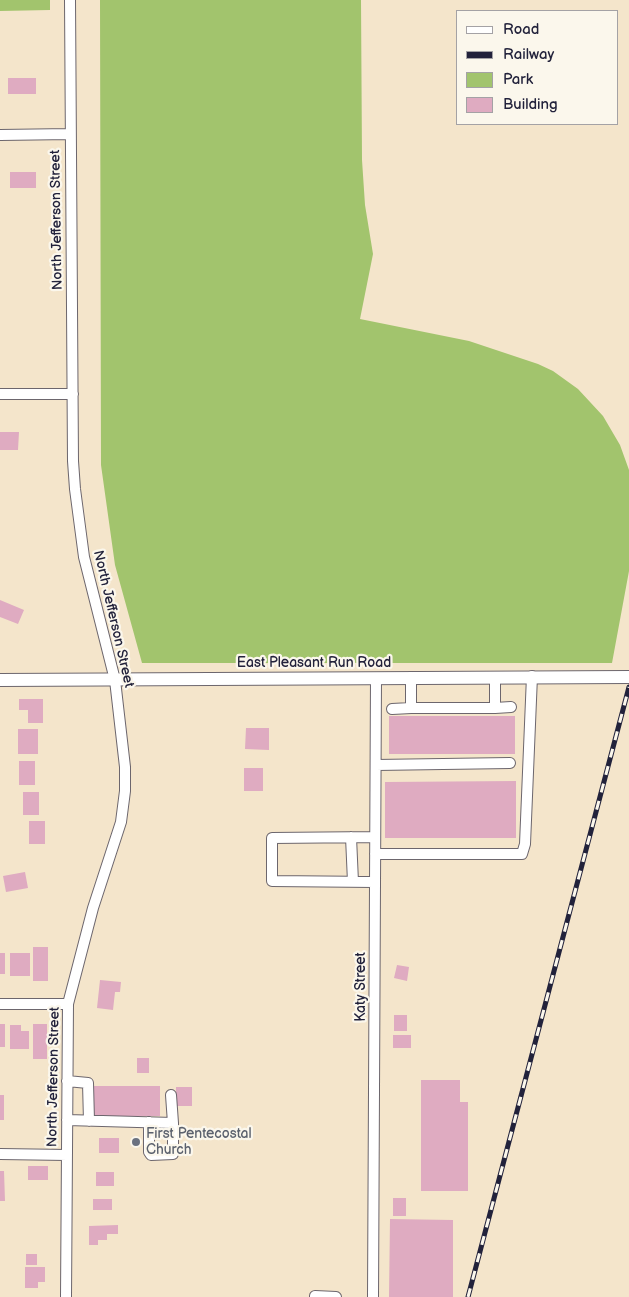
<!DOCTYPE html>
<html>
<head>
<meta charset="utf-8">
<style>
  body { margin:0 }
  #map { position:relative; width:629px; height:1297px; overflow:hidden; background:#f4e5cb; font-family:"Balsamiq Sans",sans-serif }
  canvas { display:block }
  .legend { position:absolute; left:456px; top:10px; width:162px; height:115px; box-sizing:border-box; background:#fbf7ec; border:1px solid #a4a2a5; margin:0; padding:6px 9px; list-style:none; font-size:15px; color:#22223b }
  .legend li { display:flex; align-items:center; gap:10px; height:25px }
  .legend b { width:25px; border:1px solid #a4a2a5 }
</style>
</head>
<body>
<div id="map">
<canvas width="629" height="1297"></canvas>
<ul class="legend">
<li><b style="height:6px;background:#fff"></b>Road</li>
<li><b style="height:6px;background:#22223b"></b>Railway</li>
<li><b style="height:14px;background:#a2c46d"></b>Park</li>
<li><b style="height:14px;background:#dfabc1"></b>Building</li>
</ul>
</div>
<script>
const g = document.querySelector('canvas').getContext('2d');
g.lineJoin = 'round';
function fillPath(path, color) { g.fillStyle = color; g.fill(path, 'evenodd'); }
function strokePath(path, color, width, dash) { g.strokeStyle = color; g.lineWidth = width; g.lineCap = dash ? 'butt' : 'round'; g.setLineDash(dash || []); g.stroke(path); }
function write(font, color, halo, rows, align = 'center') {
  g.font = font + ' "Balsamiq Sans",sans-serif'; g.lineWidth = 4.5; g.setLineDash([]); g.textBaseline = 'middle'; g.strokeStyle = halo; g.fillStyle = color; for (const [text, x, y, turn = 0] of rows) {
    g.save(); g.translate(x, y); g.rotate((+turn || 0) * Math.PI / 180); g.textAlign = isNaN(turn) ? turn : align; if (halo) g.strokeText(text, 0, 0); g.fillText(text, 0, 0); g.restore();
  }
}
const green = new Path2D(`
  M 0,0 L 50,0 L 50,10 L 0,11 Z
  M 100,0 L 361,0 L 362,160 L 365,205 L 373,254 L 360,319 L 469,341 L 538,364 L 553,371 L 578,389 L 603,416 L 620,445 L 629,470 L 629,571 L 612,663 L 142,663 L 115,565 L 101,465 Z`);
const building = new Path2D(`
  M 8,78 L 36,78 L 36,94 L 8,94 Z
  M 10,172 L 36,172 L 36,188 L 10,188 Z
  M 0,432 L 19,432 L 18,450 L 0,450 Z
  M 0,600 L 24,610 L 18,624 L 0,617 Z
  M 19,699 L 43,699 L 43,723 L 28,723 L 28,710 L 19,710 Z
  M 389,716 L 515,716 L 515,754 L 389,754 Z
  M 246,728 L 269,728 L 269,750 L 245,749 Z
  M 18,729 L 38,729 L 38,754 L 18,754 Z
  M 19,761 L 35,761 L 35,785 L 19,785 Z
  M 244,768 L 263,768 L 263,791 L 244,791 Z
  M 516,781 L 516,838 L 385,838 L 385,782 Z
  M 23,792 L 39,792 L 39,815 L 23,815 Z
  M 29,821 L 45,821 L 45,844 L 29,844 Z
  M 25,872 L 28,888 L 6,892 L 3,876 Z
  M 33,947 L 48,947 L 48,981 L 33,981 Z
  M 0,953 L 5,953 L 5,974 L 0,974 Z
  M 10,953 L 30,953 L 30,976 L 10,976 Z
  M 397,965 L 409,967 L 407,981 L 394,978 Z
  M 100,980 L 121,982 L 120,992 L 115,992 L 113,1010 L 97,1008 Z
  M 394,1015 L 407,1015 L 407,1031 L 394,1031 Z
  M 0,1024 L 5,1024 L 5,1047 L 0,1047 Z
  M 33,1024 L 47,1024 L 47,1059 L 33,1059 Z
  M 10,1025 L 21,1025 L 21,1031 L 29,1031 L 29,1049 L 10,1049 Z
  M 393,1035 L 411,1035 L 411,1048 L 393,1048 Z
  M 137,1058 L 149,1058 L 149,1073 L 137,1073 Z
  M 421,1080 L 460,1080 L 460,1102 L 468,1102 L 468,1191 L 421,1191 Z
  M 93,1086 L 160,1086 L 160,1116 L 93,1116 Z
  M 176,1087 L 192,1087 L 192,1106 L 176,1106 Z
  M 0,1095 L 4,1095 L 4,1120 L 0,1120 Z
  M 99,1138 L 119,1138 L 119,1153 L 99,1153 Z
  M 28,1166 L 48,1166 L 48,1180 L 28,1180 Z
  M 0,1171 L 4,1171 L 5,1201 L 0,1201 Z
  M 96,1172 L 114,1172 L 114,1186 L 96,1186 Z
  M 393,1198 L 406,1198 L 406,1216 L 393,1216 Z
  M 93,1199 L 112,1199 L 112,1210 L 93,1210 Z
  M 390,1219 L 453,1220 L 453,1297 L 389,1297 Z
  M 118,1225 L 118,1234 L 107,1234 L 107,1240 L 98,1240 L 98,1245 L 89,1245 L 89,1226 Z
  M 26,1254 L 37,1254 L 37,1265 L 26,1265 Z
  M 25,1267 L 45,1267 L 45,1282 L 38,1282 L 38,1288 L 25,1288 Z`);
const minor = new Path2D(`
  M 0,135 L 70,134
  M 0,394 L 73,394
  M 411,677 L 411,708 L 495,708 L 495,677
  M 495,708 L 511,707
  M 392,709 L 411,708
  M 376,765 L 510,763
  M 351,837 L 353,882
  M 375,854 L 522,854 L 525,844 L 532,676
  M 375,882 L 272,881 L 272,838 L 375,837
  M 0,1004 L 68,1004
  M 67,1081 L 88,1083 L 89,1121
  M 67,1120 L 173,1123 L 171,1095
  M 149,1122 L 149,1152 L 151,1155 L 173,1154 L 173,1123
  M 0,1154 L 67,1155
  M 315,1296 L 336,1297
  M 66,1297 L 68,1004 L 93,908 L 121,822 L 125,791 L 125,767 L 115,680 L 84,557 L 75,489 L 73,461 L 70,0
  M 373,1297 L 376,678`);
const major = new Path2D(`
  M 0,680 L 629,677`);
const rail = new Path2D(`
  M 468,1297 L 629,687`);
const markers = [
  [136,1142,5,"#6b7280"]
];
const streetNames = [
  ["North Jefferson Street",57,220,-91],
  ["North Jefferson Street",113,619,77],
  ["East Pleasant Run Road",314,663],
  ["Katy Street",361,987,-90],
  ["North Jefferson Street",54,1077,-89]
];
const worshipNames = [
  ["First Pentecostal",146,1134],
  ["Church",146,1150]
];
fillPath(green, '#a2c46d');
fillPath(building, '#dfabc1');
strokePath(minor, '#6c666d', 12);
strokePath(major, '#6c666d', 14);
strokePath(minor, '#fff', 10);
strokePath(major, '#fff', 12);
strokePath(rail, '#22223b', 5);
strokePath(rail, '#fbf7ec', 3, [9]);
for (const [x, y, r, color] of markers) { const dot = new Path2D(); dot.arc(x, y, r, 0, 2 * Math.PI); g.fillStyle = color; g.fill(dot); strokePath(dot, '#fbf7ec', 2); }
write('14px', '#22223b', '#fbf7ec', streetNames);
write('14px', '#5b616d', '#fbf7ec', worshipNames, 'left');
</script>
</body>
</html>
